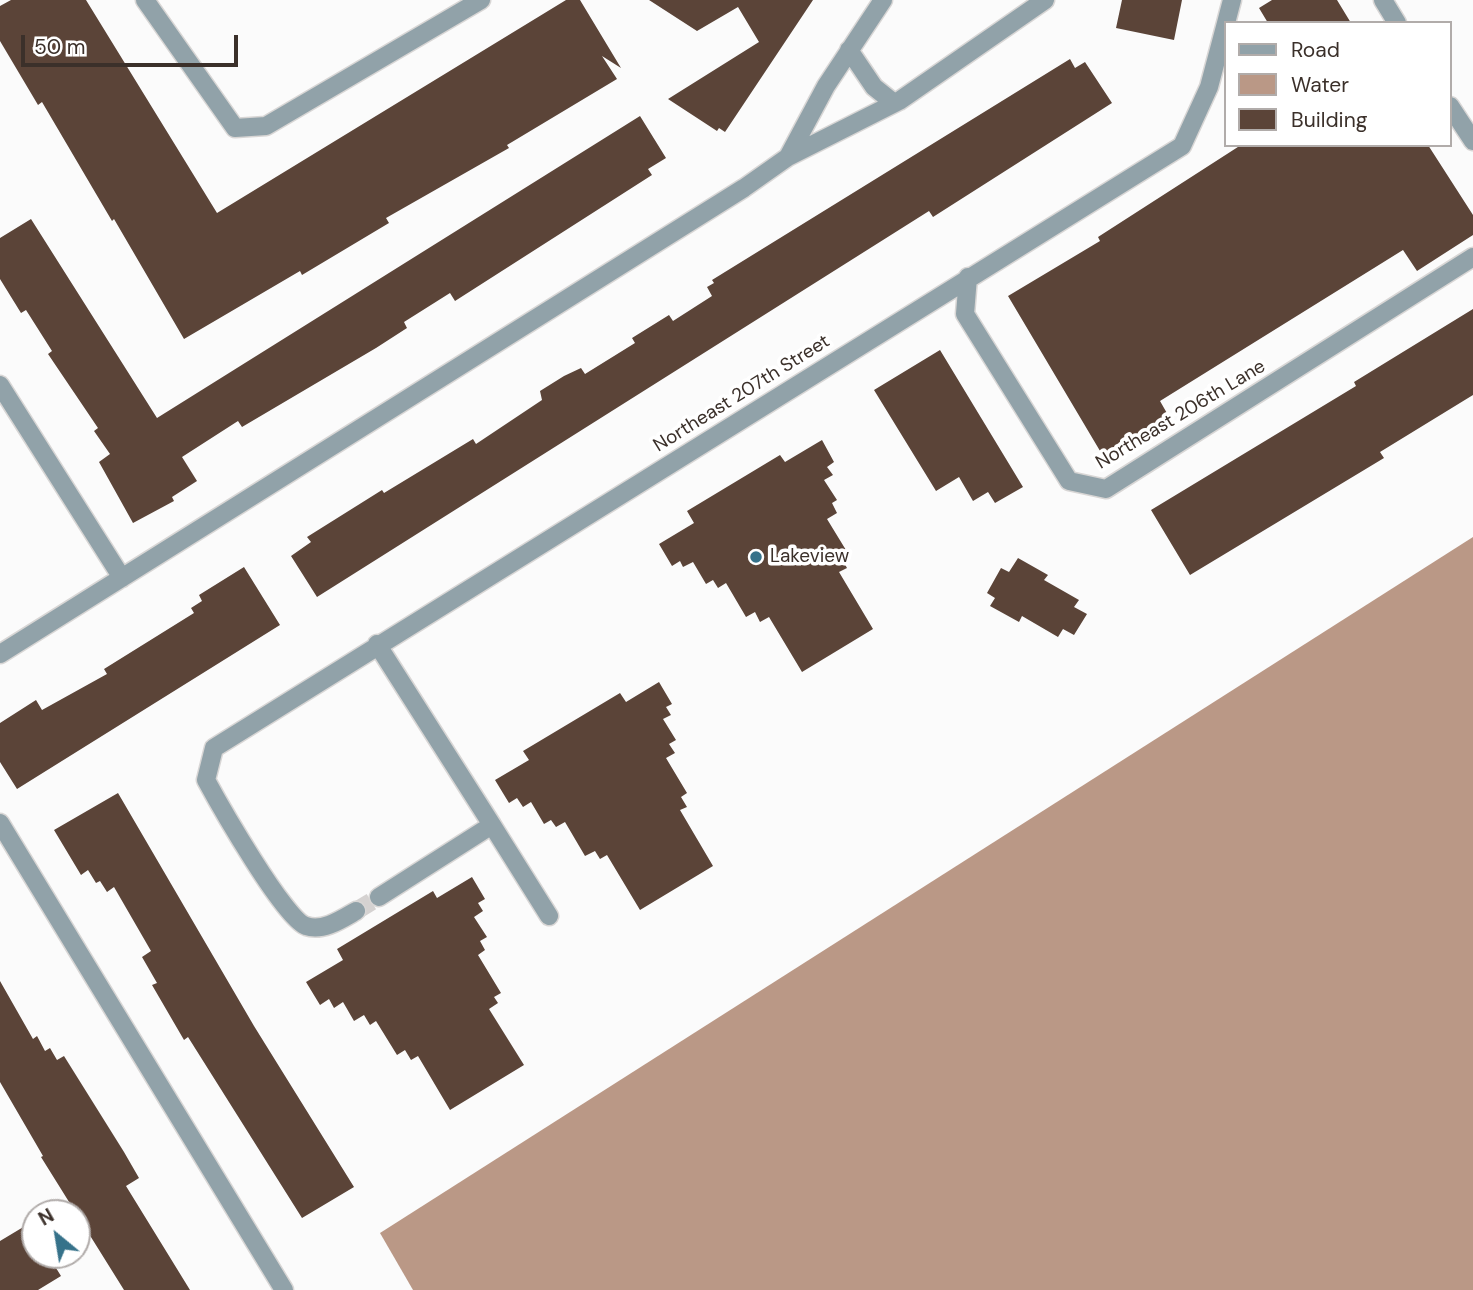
<!DOCTYPE html>
<html>
<head>
<meta charset="utf-8">
<style>
  body { margin:0 }
  #map { position:relative; width:1473px; height:1290px; overflow:hidden; background:#fbfbfb; font-family:"DM Sans",sans-serif }
  canvas { display:block }
  .legend { position:absolute; left:1224px; top:21px; width:228px; height:126px; box-sizing:border-box; background:#fff; border:2px solid #b1acaa; margin:0; padding:9px 12px; list-style:none; font-size:21px; color:#3b302a }
  .legend li { display:flex; align-items:center; gap:14px; height:35px }
  .legend b { width:35px; border:2px solid #b1acaa }
  .north { position:absolute; left:21px; top:1199px; width:70px; height:70px; box-sizing:border-box; background:#fff; border:2px solid #b1acaa; border-radius:50%; rotate:330deg; font-size:19px; font-weight:700; line-height:28px; text-align:center; color:#3b302a }
  .north::after { content:''; display:block; margin:auto; width:24px; height:32px; background:#36728a; clip-path:polygon(50% 0,100% 100%,50% 72%,0 100%) }
  .scale { position:absolute; left:21px; top:35px; width:217px; height:32px; box-sizing:border-box; border:4px solid #3b302a; border-top:0; padding-left:9px; font-size:21px; line-height:24px; white-space:nowrap; color:#3b302a; -webkit-text-stroke:5px #fff; paint-order:stroke }
</style>
</head>
<body>
<div id="map">
<canvas width="1473" height="1290"></canvas>
<ul class="legend">
<li><b style="height:9px;background:#91a2a9"></b>Road</li>
<li><b style="height:19px;background:#ba9886"></b>Water</li>
<li><b style="height:19px;background:#5b4438"></b>Building</li>
</ul>
<div class="north">N</div>
<div class="scale">50 m</div>
</div>
<script>
const g = document.querySelector('canvas').getContext('2d');
g.lineJoin = 'round';
function fillPath(path, color) { g.fillStyle = color; g.fill(path, 'evenodd'); }
function strokePath(path, color, width, dash) { g.strokeStyle = color; g.lineWidth = width; g.lineCap = dash ? 'butt' : 'round'; g.setLineDash(dash || []); g.stroke(path); }
function write(font, color, halo, rows, align = 'center') {
  g.font = font + ' "DM Sans",sans-serif'; g.lineWidth = 7; g.setLineDash([]); g.textBaseline = 'middle'; g.strokeStyle = halo; g.fillStyle = color; for (const [text, x, y, turn = 0] of rows) {
    g.save(); g.translate(x, y); g.rotate((+turn || 0) * Math.PI / 180); g.textAlign = isNaN(turn) ? turn : align; if (halo) g.strokeText(text, 0, 0); g.fillText(text, 0, 0); g.restore();
  }
}
const water = new Path2D(`
  M 1473,537 L 1473,1290 L 413,1290 L 380,1233 Z`);
const building = new Path2D(`
  M 11,0 L 86,0 L 217,213 L 566,0 L 580,0 L 621,68 L 602,56 L 617,79 L 507,145 L 509,148 L 386,218 L 389,223 L 302,275 L 300,271 L 184,339 L 114,219 L 112,221 L 42,102 L 38,105 L 0,41 L 0,6 Z
  M 649,0 L 813,0 L 725,132 L 719,128 L 717,131 L 668,99 L 759,42 L 738,7 L 697,31 Z
  M 1122,0 L 1182,0 L 1174,40 L 1116,28 Z
  M 1272,0 L 1337,0 L 1351,23 L 1268,23 L 1259,8 Z
  M 1070,59 L 1075,68 L 1085,62 L 1112,103 L 933,217 L 929,211 L 317,597 L 291,556 L 311,542 L 307,537 L 382,490 L 384,493 L 473,439 L 476,444 L 542,400 L 540,391 L 564,376 L 581,368 L 585,374 L 635,343 L 632,338 L 669,315 L 673,321 L 712,296 L 707,287 L 714,283 L 712,280 Z
  M 640,116 L 666,158 L 648,169 L 652,175 L 455,301 L 450,293 L 404,322 L 407,328 L 376,348 L 242,427 L 238,421 L 182,457 L 197,481 L 172,497 L 174,501 L 133,523 L 99,462 L 110,454 L 94,431 L 98,428 L 48,354 L 52,351 L 26,310 L 21,313 L 0,279 L 0,238 L 31,219 L 157,418 Z
  M 1241,145 L 1428,145 L 1473,215 L 1473,235 L 1417,271 L 1403,250 L 1160,401 L 1172,422 L 1106,461 L 1008,296 L 1100,241 L 1098,237 Z
  M 1473,309 L 1473,395 L 1380,452 L 1384,458 L 1190,575 L 1151,510 L 1356,386 L 1354,382 Z
  M 940,350 L 1023,487 L 995,503 L 988,492 L 973,501 L 959,477 L 936,491 L 874,390 Z
  M 822,440 L 834,462 L 827,467 L 833,475 L 824,480 L 837,500 L 832,503 L 837,513 L 827,519 L 849,555 L 842,559 L 847,568 L 839,572 L 873,629 L 802,672 L 769,617 L 760,622 L 755,612 L 746,617 L 726,583 L 718,588 L 713,580 L 706,584 L 693,562 L 683,567 L 680,561 L 672,566 L 659,544 L 694,523 L 687,511 L 780,455 L 785,462 Z
  M 1018,558 L 1048,575 L 1044,580 L 1079,600 L 1074,607 L 1087,614 L 1074,635 L 1063,629 L 1058,637 L 1022,616 L 1019,622 L 990,606 L 995,598 L 987,593 L 1001,568 L 1009,572 Z
  M 244,567 L 280,625 L 17,789 L 0,762 L 0,723 L 36,700 L 42,710 L 107,674 L 104,669 L 194,613 L 191,608 L 202,601 L 199,595 Z
  M 659,682 L 672,704 L 666,707 L 671,715 L 663,719 L 676,740 L 669,744 L 675,753 L 666,758 L 687,793 L 681,797 L 687,807 L 680,810 L 713,866 L 640,910 L 607,855 L 600,859 L 595,851 L 585,856 L 565,822 L 556,827 L 551,820 L 544,824 L 531,802 L 523,807 L 517,798 L 509,803 L 495,780 L 529,760 L 523,751 L 620,693 L 626,702 Z
  M 118,793 L 254,1026 L 354,1187 L 302,1218 L 188,1037 L 184,1040 L 152,985 L 157,983 L 142,957 L 151,951 L 114,887 L 107,892 L 100,881 L 96,883 L 88,870 L 81,875 L 54,830 Z
  M 472,877 L 485,899 L 478,903 L 483,911 L 474,917 L 487,937 L 480,941 L 485,950 L 478,955 L 501,993 L 494,997 L 498,1003 L 489,1009 L 524,1065 L 450,1110 L 418,1056 L 411,1060 L 405,1050 L 397,1055 L 376,1021 L 370,1025 L 364,1015 L 354,1021 L 343,1002 L 334,1008 L 329,999 L 320,1005 L 306,982 L 343,960 L 337,949 L 433,891 L 437,898 Z
  M 0,981 L 33,1039 L 37,1036 L 45,1051 L 50,1048 L 57,1060 L 64,1056 L 124,1152 L 139,1178 L 126,1186 L 190,1290 L 124,1290 L 41,1157 L 43,1156 L 0,1082 Z
  M 35,1220 L 35,1255 L 48,1255 L 61,1276 L 38,1290 L 0,1290 L 0,1241 Z`);
const minorTunnel = new Path2D(`
  M 356,911 L 379,897`);
const minor = new Path2D(`
  M 145,0 L 235,128 L 266,126 L 481,0
  M 1383,0 L 1397,23
  M 1226,23 L 1232,0
  M 849,50 L 874,87 L 894,103
  M 1450,106 L 1473,141
  M 788,157 L 826,86 L 883,0
  M 968,277 L 965,314 L 1069,481 L 1106,489 L 1473,257
  M 0,385 L 122,578
  M 377,644 L 492,825 L 379,897
  M 0,654 L 744,188 L 788,157 L 899,101 L 1045,0
  M 0,823 L 284,1290
  M 492,825 L 549,916
  M 356,911 C 342,919 323,932 306,926 C 285,920 219,804 206,780 L 214,748 L 1182,146 L 1209,87 L 1226,23`);
const markers = [
  [756,557,7,"#36728a"]
];
const streetNames = [
  ["Northeast 207th Street",742,394,-32],
  ["Northeast 206th Lane",1181,415,-31]
];
const poiNames = [
  ["Lakeview",770,557]
];
fillPath(water, '#ba9886');
fillPath(building, '#5b4438');
strokePath(minorTunnel, '#d5d2d1', 18, [18, 9]);
strokePath(minor, '#d8d6d5', 21);
strokePath(minor, '#91a2a9', 18);
for (const [x, y, r, color] of markers) { const dot = new Path2D(); dot.arc(x, y, r, 0, 2 * Math.PI); g.fillStyle = color; g.fill(dot); strokePath(dot, '#fff', 2.5); }
write('19px', '#3b302a', '#fff', streetNames);
write('19px', '#3b302a', '#fff', poiNames, 'left');
</script>
</body>
</html>
